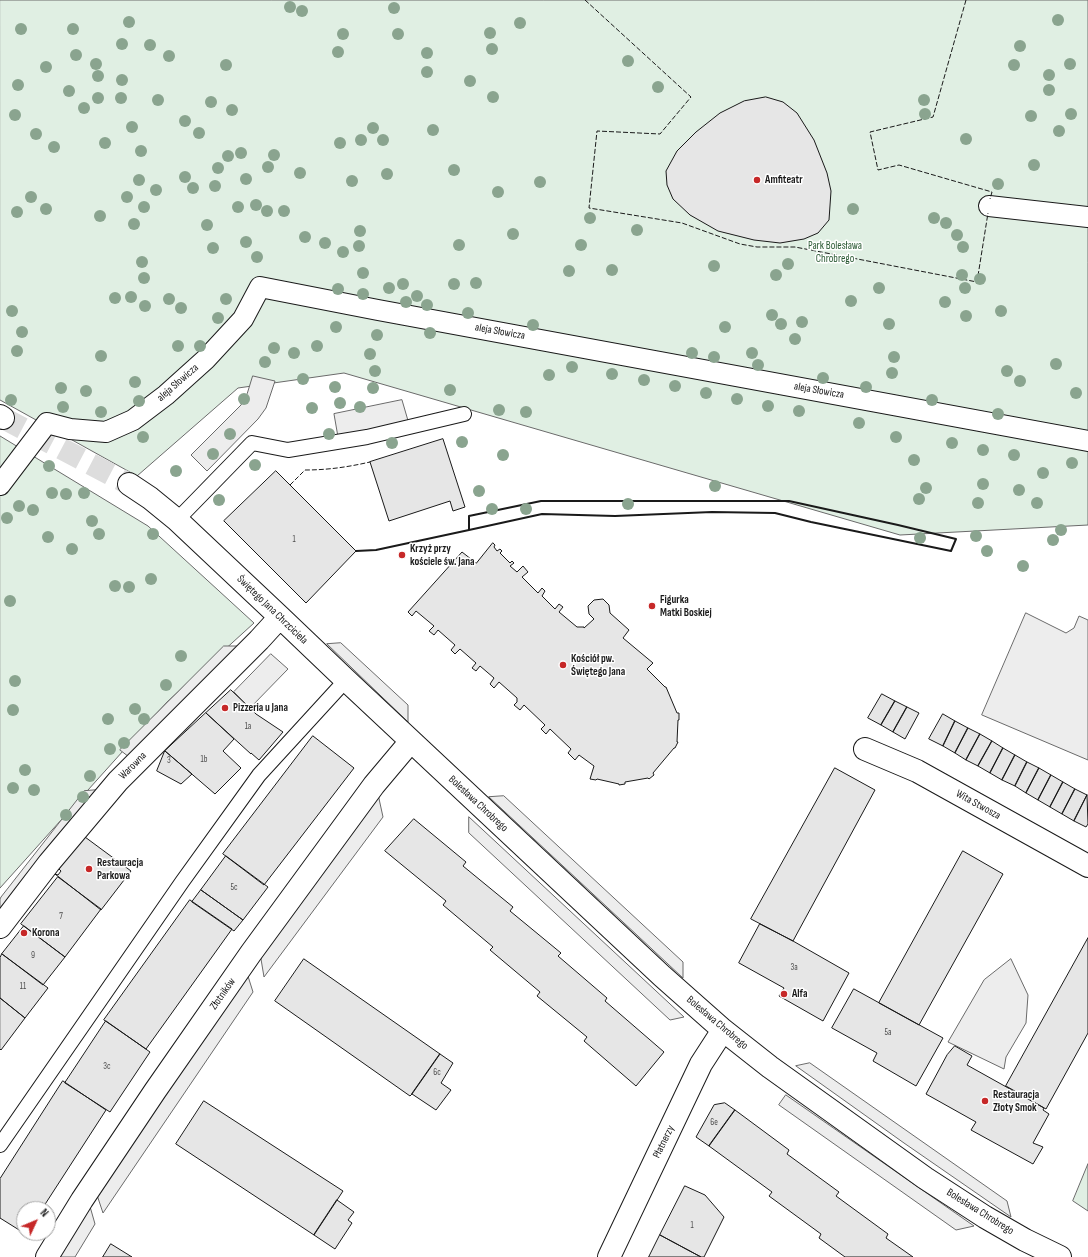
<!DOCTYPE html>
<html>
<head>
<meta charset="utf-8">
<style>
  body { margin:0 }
  #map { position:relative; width:1088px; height:1257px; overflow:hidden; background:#fff; font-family:"Sofia Sans Condensed",sans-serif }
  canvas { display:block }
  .north { position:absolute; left:16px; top:1201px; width:40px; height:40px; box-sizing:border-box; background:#fff; border:1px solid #a3a3a3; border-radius:50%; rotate:46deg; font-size:11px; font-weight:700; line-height:16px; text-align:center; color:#1a1a1a }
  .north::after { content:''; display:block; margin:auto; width:14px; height:18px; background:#c62828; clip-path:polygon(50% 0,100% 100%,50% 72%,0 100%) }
</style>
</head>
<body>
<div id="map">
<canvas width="1088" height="1257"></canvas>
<div class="north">N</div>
</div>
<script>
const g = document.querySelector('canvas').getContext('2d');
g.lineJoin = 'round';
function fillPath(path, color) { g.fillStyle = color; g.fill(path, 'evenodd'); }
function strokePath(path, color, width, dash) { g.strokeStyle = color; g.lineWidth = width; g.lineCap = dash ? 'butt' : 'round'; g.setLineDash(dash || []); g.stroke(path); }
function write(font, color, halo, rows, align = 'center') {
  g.font = font + ' "Sofia Sans Condensed",sans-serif'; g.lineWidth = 3; g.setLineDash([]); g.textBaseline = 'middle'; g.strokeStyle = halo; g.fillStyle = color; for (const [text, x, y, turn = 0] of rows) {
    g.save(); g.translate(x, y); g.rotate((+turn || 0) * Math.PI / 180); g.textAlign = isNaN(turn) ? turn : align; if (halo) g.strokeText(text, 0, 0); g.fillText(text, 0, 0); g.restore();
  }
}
const green = new Path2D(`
  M 0,0 L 1088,0 L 1088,525 L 900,535 L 344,373 L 238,388 L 137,476 L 0,400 Z
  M 0,436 L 148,526 L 254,623 L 167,702 L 0,888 Z
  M 1088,1164 L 1088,1211 L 1073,1201 Z`);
const parking = new Path2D(`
  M 253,376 L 275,381 L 266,408 L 258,419 L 207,471 L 191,455 L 241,405 L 247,394 Z
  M 402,400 L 409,424 L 338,437 L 334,414 Z
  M 1026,613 L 1066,633 L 1074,628 L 1079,616 L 1088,620 L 1088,760 L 982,715 Z
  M 341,643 L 408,705 L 408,722 L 327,644 Z
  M 224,646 L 242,646 L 129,757 L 120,750 Z
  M 271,654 L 288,669 L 250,708 L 234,692 Z
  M 97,790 L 0,923 L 0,899 L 1,897 L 84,791 Z
  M 378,794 L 383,817 L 264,977 L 260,953 Z
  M 504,796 L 683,962 L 683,978 L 489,797 Z
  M 469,817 L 497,843 L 684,1017 L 670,1020 L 469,833 Z
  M 1011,959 L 1028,995 L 1026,1023 L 1006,1057 L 1004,1069 L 948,1042 L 984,980 Z
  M 247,973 L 253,992 L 103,1213 L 96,1192 Z
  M 810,1063 L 1007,1201 L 1011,1217 L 904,1143 L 796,1066 Z
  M 786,1095 L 974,1226 L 956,1230 L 779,1105 Z
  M 89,1203 L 95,1224 L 75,1257 L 56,1257 Z`);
const building = new Path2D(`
  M 766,97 L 783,102 L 797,113 L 814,140 L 827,173 L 831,191 L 829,220 L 818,233 L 804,239 L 780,243 L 754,240 L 718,231 L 690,215 L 673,199 L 667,185 L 666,171 L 677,151 L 696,132 L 720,113 L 744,101 Z
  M 443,439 L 465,507 L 453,511 L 450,501 L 389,521 L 370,462 Z
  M 276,471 L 356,551 L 306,603 L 224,521 Z
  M 493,543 L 495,545 L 494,547 L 497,551 L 500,549 L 502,551 L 500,553 L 510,563 L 512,561 L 514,563 L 510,566 L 517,572 L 523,566 L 528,572 L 522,577 L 538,593 L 542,588 L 545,591 L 542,596 L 555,609 L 559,604 L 563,607 L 559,612 L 577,627 L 584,627 L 584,628 L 594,619 L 589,614 L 588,606 L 594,600 L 603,599 L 609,605 L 610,613 L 629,630 L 623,638 L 653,663 L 647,669 L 665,687 L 666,687 L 677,713 L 679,713 L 679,720 L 678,720 L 677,742 L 678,742 L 675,748 L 674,748 L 653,773 L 654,775 L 649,779 L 648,778 L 625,782 L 625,784 L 619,785 L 619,784 L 597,779 L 596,780 L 590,779 L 594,766 L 579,755 L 575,760 L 568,753 L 571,749 L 550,729 L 546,734 L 541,729 L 545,725 L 524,705 L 520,710 L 514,705 L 517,702 L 517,698 L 499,682 L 494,688 L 490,684 L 494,678 L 480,666 L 476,671 L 472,668 L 476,663 L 460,649 L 455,654 L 451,650 L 455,645 L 438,630 L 434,635 L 429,631 L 434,626 L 416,611 L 412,616 L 408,612 L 462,552 L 476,563 Z
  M 231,690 L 256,714 L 283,732 L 259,760 L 251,753 L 251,754 L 206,713 Z
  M 882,694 L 895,701 L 881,725 L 868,718 Z
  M 895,701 L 907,707 L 893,732 L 881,725 Z
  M 907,707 L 919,713 L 905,739 L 893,732 Z
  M 206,713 L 234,739 L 223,751 L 241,768 L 215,794 L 165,751 Z
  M 943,714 L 955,721 L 943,746 L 929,739 Z
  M 955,721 L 968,728 L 955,753 L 943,746 Z
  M 968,728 L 980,734 L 966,760 L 955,753 Z
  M 980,734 L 992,741 L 978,766 L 966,760 Z
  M 313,736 L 354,768 L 264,885 L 223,854 Z
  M 992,741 L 1003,748 L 990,773 L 978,766 Z
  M 1003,748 L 1015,755 L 1002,780 L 990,773 Z
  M 165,751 L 192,774 L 181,784 L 157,771 Z
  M 1015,755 L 1027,762 L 1015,786 L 1002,780 Z
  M 1027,762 L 1039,768 L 1026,793 L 1015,786 Z
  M 835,768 L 875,790 L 793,941 L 751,919 Z
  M 1039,768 L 1051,775 L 1038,800 L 1026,793 Z
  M 1051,775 L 1063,782 L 1050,807 L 1038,800 Z
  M 1063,782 L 1075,789 L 1062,814 L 1050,807 Z
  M 1075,789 L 1087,795 L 1074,821 L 1062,814 Z
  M 1087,795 L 1088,824 L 1086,827 L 1074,821 Z
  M 414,819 L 466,862 L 463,866 L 513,907 L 510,911 L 561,953 L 558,956 L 607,998 L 605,1001 L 664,1052 L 636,1086 L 584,1041 L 587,1037 L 537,996 L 540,992 L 490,950 L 493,947 L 443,905 L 446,901 L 385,851 Z
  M 85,837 L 131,871 L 101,910 L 55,874 L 58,875 L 61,871 L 59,869 Z
  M 963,851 L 1003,874 L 919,1025 L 879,1003 Z
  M 226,856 L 268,887 L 243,920 L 201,890 Z
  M 58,877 L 101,909 L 65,957 L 21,924 Z
  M 201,890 L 243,920 L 234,931 L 192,902 Z
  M 190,900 L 232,929 L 146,1049 L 104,1020 Z
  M 760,924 L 793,941 L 849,973 L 823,1021 L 779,996 L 784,988 L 739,963 Z
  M 24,926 L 65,957 L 43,985 L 2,954 Z
  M 1088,938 L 1088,1033 L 1046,1109 L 1006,1086 Z
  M 2,954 L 48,988 L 25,1018 L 0,998 L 0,958 Z
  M 304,959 L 440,1054 L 412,1094 L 410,1096 L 275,1001 Z
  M 854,989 L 943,1038 L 916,1086 L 873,1061 L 877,1053 L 832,1028 Z
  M 0,998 L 25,1018 L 1,1050 L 0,1049 Z
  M 106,1021 L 150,1052 L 110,1112 L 65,1083 Z
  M 955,1046 L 972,1056 L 967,1065 L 1044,1108 L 1043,1110 L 1049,1114 L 1033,1143 L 1043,1147 L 1033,1164 L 971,1130 L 976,1122 L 926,1094 L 947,1055 Z
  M 440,1054 L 453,1063 L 441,1083 L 451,1090 L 436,1110 L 412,1094 Z
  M 63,1081 L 106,1110 L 42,1209 L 24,1209 L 24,1233 L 0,1218 L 0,1179 Z
  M 204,1101 L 343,1191 L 314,1235 L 176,1144 Z
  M 725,1103 L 735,1110 L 709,1146 L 696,1137 L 714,1105 Z
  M 735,1110 L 789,1150 L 787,1154 L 839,1192 L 836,1196 L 888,1234 L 886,1238 L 913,1257 L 845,1257 L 819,1238 L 821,1234 L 769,1196 L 772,1192 L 709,1146 Z
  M 685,1186 L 705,1195 L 724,1217 L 704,1257 L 701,1257 L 660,1235 Z
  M 337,1200 L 354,1212 L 348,1220 L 352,1223 L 335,1249 L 314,1235 Z
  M 660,1235 L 701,1257 L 649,1257 Z
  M 111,1244 L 132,1257 L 103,1257 Z`);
const minorTunnel = new Path2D(`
  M 3,418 L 129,484`);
const service = new Path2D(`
  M 177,520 L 252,443 L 288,450 L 367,437 L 464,414
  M 0,1145 L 182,882 L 259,775 L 346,680`);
const pedestrian = new Path2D(`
  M 989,206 L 1088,217
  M 0,485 L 47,423 L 70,429 L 106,432 L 133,420 L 166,395 L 206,359 L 243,319 L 260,287 L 378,310 L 1088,441`);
const minor = new Path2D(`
  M 0,416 L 3,418
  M 129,484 L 150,498 L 177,520 L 280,617 L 346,680 L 662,976 L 723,1030 L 770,1067 L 925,1178 L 985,1217 L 1025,1240 L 1060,1257
  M 865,749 L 917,771 L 1088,866
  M 0,927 L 49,863 L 118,781 L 259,640 L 280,617
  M 47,1257 L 82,1200 L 155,1091 L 251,953 L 374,785 L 411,741
  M 609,1257 L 701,1064 L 723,1030`);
const fence = new Path2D(`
  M 585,0 L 691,97 L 660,134 L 597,131 L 589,208 L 682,223 L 740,244 L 757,247 L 795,247 L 977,282 L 988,213
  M 966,0 L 933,117 L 870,132 L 878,170 L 899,165 L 992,192 L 990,199
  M 290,485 L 305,470 C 328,470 348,467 370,462`);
const wall = new Path2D(`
  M 541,501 L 789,501 L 898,525 L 956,539 L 951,551 L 811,522 L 775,513 L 712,512 L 615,516 L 542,514 L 469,530 L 469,516 Z
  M 356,551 L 376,550 L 469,530`);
const trees = [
  [290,7],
  [394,8],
  [302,11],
  [1058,20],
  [129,22],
  [520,23],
  [21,29],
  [73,29],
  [490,33],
  [343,34],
  [398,34],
  [122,44],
  [150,45],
  [1020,46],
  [492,49],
  [338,52],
  [427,53],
  [76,55],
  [169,56],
  [628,61],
  [96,64],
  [1070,64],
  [226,65],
  [1014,65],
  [46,67],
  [427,72],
  [1049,75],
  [98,76],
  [122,80],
  [470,81],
  [18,85],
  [658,87],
  [1049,90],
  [69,91],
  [493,97],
  [98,98],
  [121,98],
  [158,100],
  [924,100],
  [211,102],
  [84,108],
  [232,110],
  [925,114],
  [1071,114],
  [15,115],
  [1031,116],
  [185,121],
  [132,127],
  [373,128],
  [433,130],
  [1059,131],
  [199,133],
  [36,134],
  [966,139],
  [361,140],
  [383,140],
  [105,143],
  [340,143],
  [54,147],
  [141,151],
  [241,153],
  [274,155],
  [228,156],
  [1034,165],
  [268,167],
  [218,168],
  [454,170],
  [300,173],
  [387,174],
  [185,177],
  [246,179],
  [139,180],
  [352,181],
  [540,182],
  [998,184],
  [215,186],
  [193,188],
  [156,190],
  [498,192],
  [31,197],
  [127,197],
  [256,205],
  [144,207],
  [238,207],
  [46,209],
  [853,209],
  [267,211],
  [284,211],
  [17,212],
  [100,216],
  [590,218],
  [934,218],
  [946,223],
  [134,224],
  [207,225],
  [637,230],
  [360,231],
  [513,234],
  [957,235],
  [305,237],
  [246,242],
  [325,243],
  [459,245],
  [581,245],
  [359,246],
  [963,247],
  [213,248],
  [343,252],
  [257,257],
  [142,262],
  [788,264],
  [714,266],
  [612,270],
  [569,271],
  [363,273],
  [776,275],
  [962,275],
  [144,278],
  [980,279],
  [476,283],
  [403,284],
  [454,284],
  [389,288],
  [879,288],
  [965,288],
  [338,289],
  [363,294],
  [417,296],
  [131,297],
  [115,298],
  [169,299],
  [226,299],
  [851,301],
  [406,302],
  [945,302],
  [427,305],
  [145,306],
  [181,308],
  [12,311],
  [1001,311],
  [468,313],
  [772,315],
  [966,316],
  [218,318],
  [802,322],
  [781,324],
  [889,324],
  [533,325],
  [336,327],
  [725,327],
  [22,332],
  [430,333],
  [377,335],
  [795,339],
  [178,346],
  [200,346],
  [317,346],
  [274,348],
  [17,351],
  [294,353],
  [692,353],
  [752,353],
  [370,354],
  [101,356],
  [714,357],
  [894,357],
  [265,362],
  [1056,364],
  [758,365],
  [572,367],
  [375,371],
  [1007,371],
  [892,373],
  [612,374],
  [549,375],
  [823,378],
  [303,379],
  [644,380],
  [1020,381],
  [135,382],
  [675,386],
  [335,387],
  [866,387],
  [61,388],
  [373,388],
  [450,390],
  [86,391],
  [706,393],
  [1076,393],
  [244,399],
  [737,399],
  [11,400],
  [932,400],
  [139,401],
  [340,403],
  [768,406],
  [63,407],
  [360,407],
  [312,408],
  [499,410],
  [799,411],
  [101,412],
  [526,412],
  [998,414],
  [859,423],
  [230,434],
  [329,434],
  [143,437],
  [896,437],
  [462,442],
  [392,443],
  [952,443],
  [983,450],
  [213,454],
  [503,455],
  [1014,455],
  [914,460],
  [1072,463],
  [255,465],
  [49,466],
  [176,471],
  [1043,473],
  [983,484],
  [715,486],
  [926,488],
  [1019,490],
  [479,491],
  [52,493],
  [84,493],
  [66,494],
  [919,499],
  [219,500],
  [978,503],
  [1037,503],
  [628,504],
  [19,506],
  [492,509],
  [526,509],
  [33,510],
  [7,518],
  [92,521],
  [1061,530],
  [99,534],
  [153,534],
  [976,536],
  [48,537],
  [920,538],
  [1053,540],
  [72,549],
  [987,551],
  [1023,566],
  [151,579],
  [115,586],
  [129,587],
  [10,601],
  [181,656],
  [15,681],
  [166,685],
  [135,709],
  [13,710],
  [108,719],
  [144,719],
  [124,743],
  [110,749],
  [25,770],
  [90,776],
  [13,788],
  [34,790],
  [83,797],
  [66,815]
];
const markers = [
  [757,180,4,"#c62828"],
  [402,555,4,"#c62828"],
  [652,606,4,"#c62828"],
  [563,665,4,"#c62828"],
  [225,708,4,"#c62828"],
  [89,869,4,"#c62828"],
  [24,933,4,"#c62828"],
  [784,994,4,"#c62828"],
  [985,1101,4,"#c62828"]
];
const numberNames = [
  ["1",294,540],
  ["1a",248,727],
  ["1b",204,760],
  ["3",169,761],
  ["5c",234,888],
  ["7",61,917],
  ["9",33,956],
  ["3a",794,968],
  ["11",23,987],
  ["5a",888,1033],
  ["3c",107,1067],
  ["6c",437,1073],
  ["6e",714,1123],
  ["1",692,1226]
];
const poiNames = [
  ["Amfiteatr",765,180],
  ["Krzyż przy",410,549],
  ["kościele św. Jana",410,562],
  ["Figurka",660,600],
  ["Matki Boskiej",660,613],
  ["Kościół pw.",571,659],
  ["Świętego Jana",571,672],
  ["Pizzeria u Jana",233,708],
  ["Restauracja",97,863],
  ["Parkowa",97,876],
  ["Korona",32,933],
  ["Alfa",792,994],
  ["Restauracja",993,1095],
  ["Złoty Smok",993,1108]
];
const parkNames = [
  ["Park Bolesława",835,246],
  ["Chrobrego",835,259]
];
const streetNames = [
  ["aleja Słowicza",500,332,10],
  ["aleja Słowicza",178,383,-41],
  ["aleja Słowicza",819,391,10],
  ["Świętego Jana Chrzciciela",272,610,44],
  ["Warowna",133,766,-45],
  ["Bolesława Chrobrego",478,804,43],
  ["Wita Stwosza",978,805,29],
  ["Złotników",223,994,-55],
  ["Bolesława Chrobrego",717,1023,40],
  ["Płatnerzy",664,1142,-64],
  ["Bolesława Chrobrego",980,1212,32]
];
fillPath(green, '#e0efe3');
strokePath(green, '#6a6a6a', 1);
fillPath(parking, '#ededed');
strokePath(parking, '#6a6a6a', 1);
fillPath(building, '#e6e6e6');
strokePath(building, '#1a1a1a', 1);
strokePath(minorTunnel, '#ddd', 22, [22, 11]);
strokePath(service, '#1a1a1a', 16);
strokePath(pedestrian, '#1a1a1a', 22);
strokePath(minor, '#1a1a1a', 24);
strokePath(service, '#fff', 14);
strokePath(pedestrian, '#fff', 20);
strokePath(minor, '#fff', 22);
strokePath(fence, '#1a1a1a', 1, [5, 2]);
strokePath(wall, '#1a1a1a', 2);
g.fillStyle = '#8aa48f';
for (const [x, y] of trees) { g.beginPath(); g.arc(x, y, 6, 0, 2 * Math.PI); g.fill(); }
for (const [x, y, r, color] of markers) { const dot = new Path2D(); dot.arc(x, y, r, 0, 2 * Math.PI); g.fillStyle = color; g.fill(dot); strokePath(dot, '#fff', 1.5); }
write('9px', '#4d4d4d', null, numberNames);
write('bold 11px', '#1a1a1a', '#fff', poiNames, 'left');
write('11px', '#2b5a34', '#fff', parkNames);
write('11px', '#1a1a1a', '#fff', streetNames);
</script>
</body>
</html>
